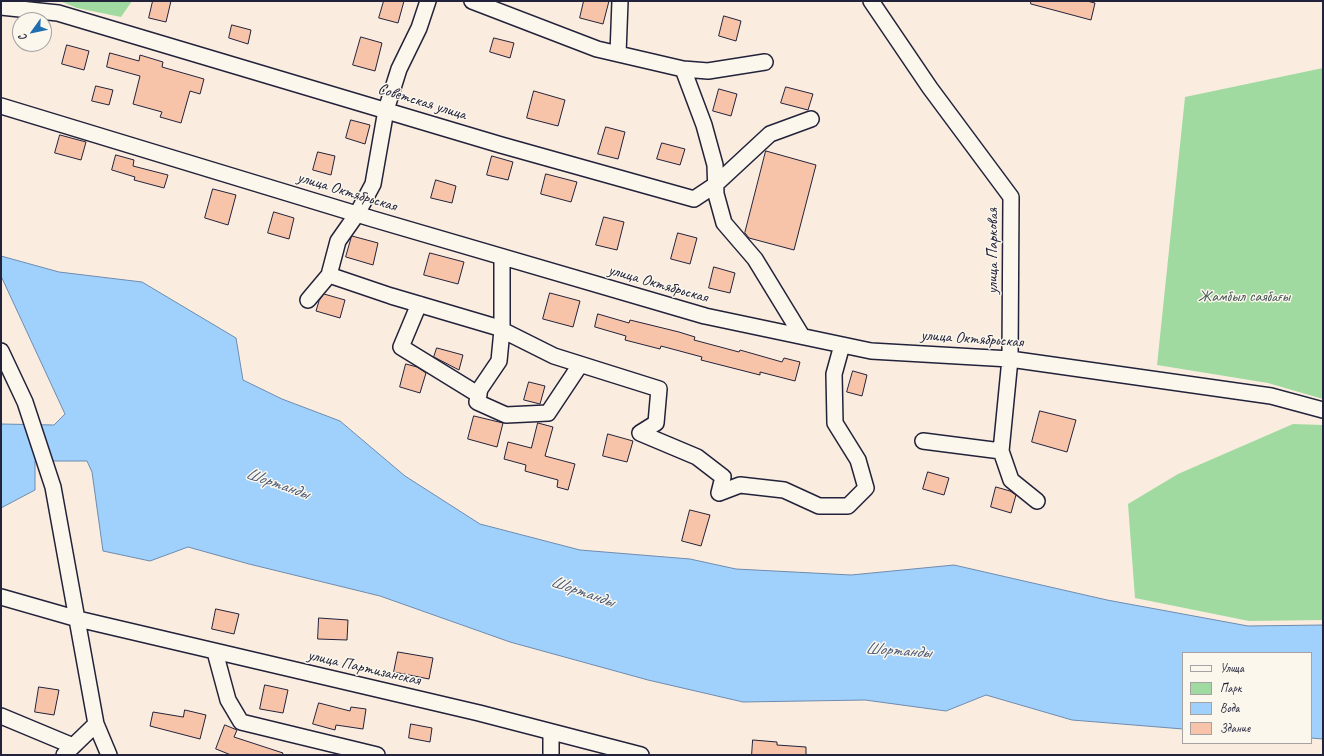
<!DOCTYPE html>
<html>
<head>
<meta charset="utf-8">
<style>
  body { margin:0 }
  #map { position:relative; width:1324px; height:756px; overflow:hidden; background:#faeddf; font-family:Caveat,sans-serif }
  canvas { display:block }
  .frame { position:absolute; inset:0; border:2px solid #22223b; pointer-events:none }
  .legend { position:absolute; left:1182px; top:652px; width:130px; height:92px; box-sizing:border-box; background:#fbf7ec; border:1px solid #a4a2a5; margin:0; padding:5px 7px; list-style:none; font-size:12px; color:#22223b }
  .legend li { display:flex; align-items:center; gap:8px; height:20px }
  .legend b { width:20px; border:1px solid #a4a2a5 }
  .north { position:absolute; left:12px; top:12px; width:40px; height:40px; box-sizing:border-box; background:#fbf7ec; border:1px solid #a4a2a5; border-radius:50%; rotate:237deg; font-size:11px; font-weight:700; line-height:16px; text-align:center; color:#22223b }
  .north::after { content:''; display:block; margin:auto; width:14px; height:18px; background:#1f6fb2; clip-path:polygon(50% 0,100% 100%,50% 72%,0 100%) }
</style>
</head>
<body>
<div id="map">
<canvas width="1324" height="756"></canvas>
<div class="frame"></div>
<ul class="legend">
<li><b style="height:5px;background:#fbf7ec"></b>Улица</li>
<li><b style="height:11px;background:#a1daa0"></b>Парк</li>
<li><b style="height:11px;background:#a0d1fd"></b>Вода</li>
<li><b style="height:11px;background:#f8c4a9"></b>Здание</li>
</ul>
<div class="north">С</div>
</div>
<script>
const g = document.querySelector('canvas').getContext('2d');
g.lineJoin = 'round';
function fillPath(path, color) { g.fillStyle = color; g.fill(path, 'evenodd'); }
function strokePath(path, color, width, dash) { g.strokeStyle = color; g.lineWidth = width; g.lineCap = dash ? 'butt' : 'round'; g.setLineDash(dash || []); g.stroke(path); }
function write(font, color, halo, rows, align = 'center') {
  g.font = font + ' Caveat,sans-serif'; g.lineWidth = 3; g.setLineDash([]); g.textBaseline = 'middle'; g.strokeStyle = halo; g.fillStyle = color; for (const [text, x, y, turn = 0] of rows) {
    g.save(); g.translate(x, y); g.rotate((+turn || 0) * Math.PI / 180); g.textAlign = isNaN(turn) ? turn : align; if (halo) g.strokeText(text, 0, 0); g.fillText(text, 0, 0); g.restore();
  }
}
const green = new Path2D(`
  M 60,1 L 132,1 L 121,17 L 77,8 Z
  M 1323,68 L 1323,399 L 1268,383 L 1157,365 L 1185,97 Z
  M 1293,424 L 1323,425 L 1323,620 L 1249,621 L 1135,598 L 1128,504 L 1178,474 Z`);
const water = new Path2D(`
  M 1,256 L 59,272 L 142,282 L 236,338 L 243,380 L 282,399 L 340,421 L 405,476 L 480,524 L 580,550 L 690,559 L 736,569 L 851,575 L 954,565 L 1107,600 L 1248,626 L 1323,625 L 1323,739 L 1311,738 L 1311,653 L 1183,653 L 1183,729 L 1072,720 L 986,695 L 946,711 L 865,700 L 743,702 L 648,680 L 510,642 L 380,596 L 249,564 L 188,547 L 150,561 L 103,551 L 92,472 L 87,461 L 35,461 L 35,490 L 1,508 L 1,424 L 54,425 L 65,414 L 1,276 Z`);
const building = new Path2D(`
  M 153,1 L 171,1 L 166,22 L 149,18 Z
  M 384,1 L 404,1 L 398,23 L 379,18 Z
  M 584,1 L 609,1 L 603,24 L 580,18 Z
  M 1031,1 L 1087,1 L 1095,3 L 1091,20 L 1031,4 Z
  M 724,16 L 741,21 L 736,41 L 719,36 Z
  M 232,25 L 251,30 L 248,44 L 229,38 Z
  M 361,37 L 382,43 L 375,71 L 353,65 Z
  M 494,38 L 514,43 L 510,58 L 490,52 Z
  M 67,45 L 89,51 L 84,70 L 62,64 Z
  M 110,53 L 139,61 L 140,55 L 163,62 L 162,67 L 204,79 L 200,94 L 190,91 L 181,123 L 160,117 L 162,112 L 133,104 L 140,76 L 107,67 Z
  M 96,86 L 113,90 L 109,105 L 92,101 Z
  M 786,87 L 813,94 L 808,110 L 781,103 Z
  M 719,89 L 737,94 L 731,116 L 713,111 Z
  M 534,91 L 565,100 L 558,126 L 527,118 Z
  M 351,120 L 370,125 L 365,144 L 346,138 Z
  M 606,127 L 625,132 L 618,159 L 598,154 Z
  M 60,135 L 86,142 L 81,160 L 55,153 Z
  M 662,143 L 685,149 L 680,165 L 657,159 Z
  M 766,151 L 816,165 L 794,250 L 749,238 L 745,233 Z
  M 318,152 L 335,156 L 331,175 L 313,170 Z
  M 116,155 L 134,160 L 133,166 L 168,175 L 164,188 L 134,180 L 135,177 L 112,170 Z
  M 492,156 L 513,162 L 508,180 L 487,175 Z
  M 546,174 L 577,182 L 571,202 L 541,194 Z
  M 436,180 L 456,186 L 452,203 L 431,198 Z
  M 213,189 L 236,195 L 228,225 L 205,218 Z
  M 274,212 L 294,218 L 289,239 L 268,233 Z
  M 604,217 L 624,222 L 617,250 L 596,245 Z
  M 678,233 L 697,238 L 690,264 L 671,259 Z
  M 352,236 L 378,243 L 373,265 L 346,257 Z
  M 430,253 L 464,262 L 458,284 L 424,275 Z
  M 714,267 L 735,273 L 730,293 L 709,288 Z
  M 550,293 L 580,301 L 573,327 L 543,319 Z
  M 324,294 L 345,300 L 340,318 L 316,311 L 319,301 Z
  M 598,314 L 629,323 L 630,320 L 679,332 L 695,337 L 694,340 L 739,352 L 740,350 L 782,362 L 784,358 L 800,362 L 795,381 L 760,372 L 760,375 L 701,360 L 702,357 L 661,346 L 660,349 L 625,340 L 626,336 L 595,327 Z
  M 437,348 L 463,355 L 459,370 L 434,357 Z
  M 406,364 L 417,367 L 426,373 L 420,393 L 400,387 Z
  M 853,371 L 867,375 L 862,396 L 847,392 Z
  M 529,382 L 545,386 L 540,404 L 524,400 Z
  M 1040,411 L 1076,420 L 1067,452 L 1032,442 Z
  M 474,416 L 503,423 L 497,447 L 468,439 Z
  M 538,423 L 553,427 L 545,456 L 575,464 L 568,490 L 557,487 L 558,480 L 525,471 L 526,465 L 504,459 L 508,442 L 531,448 Z
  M 608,434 L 633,441 L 627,462 L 603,456 Z
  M 928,472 L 949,478 L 944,495 L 923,489 Z
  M 996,487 L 1010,491 L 1016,495 L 1011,513 L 991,507 Z
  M 690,510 L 710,515 L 701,546 L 682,541 Z
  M 216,609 L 239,614 L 234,634 L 212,629 Z
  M 319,618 L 348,620 L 347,640 L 318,639 Z
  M 398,652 L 433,658 L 429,679 L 394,672 Z
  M 265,685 L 288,690 L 283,713 L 260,709 Z
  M 39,687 L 59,690 L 54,715 L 35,712 Z
  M 319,703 L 350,711 L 351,707 L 366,709 L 363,729 L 336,725 L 335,730 L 313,724 Z
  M 185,710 L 206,715 L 200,739 L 150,726 L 153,712 L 183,717 Z
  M 411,724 L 432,728 L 430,742 L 409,738 Z
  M 225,725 L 237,730 L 234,737 L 283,753 L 282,755 L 231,755 L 216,749 Z
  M 753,740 L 777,742 L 777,745 L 806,747 L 806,755 L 752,755 Z`);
const minor = new Path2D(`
  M 472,1 L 597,49 L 683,69 L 708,71 L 765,62
  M 871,1 L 930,88 L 1011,197 L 1010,359 L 1001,451 L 1011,480 L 1037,501
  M 1,7 L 58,13 L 501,145 L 694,199 L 715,185 L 770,134 L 811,119
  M 618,54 L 620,1
  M 683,69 L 704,125 L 715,165 L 716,194 L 724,223 L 755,259 L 802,336
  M 1,106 L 373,219 L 705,316 L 871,351 L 1010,359 L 1271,396 L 1323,410
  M 502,257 L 502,330 L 499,361 L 480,389 L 477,402 L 506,415 L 548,413 L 580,365
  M 329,275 L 391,296 L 496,327 L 554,356 L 659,389 L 656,423 L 640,433 L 697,457 L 723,477 L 719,493 L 740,485 L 784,490 L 819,506 L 848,506 L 866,488 L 858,460 L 835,423 L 834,374 L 842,345
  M 308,300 L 329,275 L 338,241 L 357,214 L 373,184 L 386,110 L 399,69 L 419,28 L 428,1
  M 419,304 L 401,347 L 479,395
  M 1,351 L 25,402 L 53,487 L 96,724 L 109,755
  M 923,441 L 1001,451
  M 1,597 L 78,619 L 479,713 L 641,755
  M 215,652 L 228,700 L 241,722 L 377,755
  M 1,716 L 73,746
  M 551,732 L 551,755
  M 64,755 L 96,724`);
const streetNames = [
  ["Советская улица",422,102,17],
  ["улица Октябрьская",347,192,17],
  ["улица Парковая",993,251,-90],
  ["улица Октябрьская",658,284,16],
  ["улица Октябрьская",972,339,4],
  ["улица Партизанская",364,668,13]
];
const parkNames = [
  ["Жамбыл саябағы",1244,297]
];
const waterNames = [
  ["Шортанды",277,484,19],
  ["Шортанды",582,592,19],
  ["Шортанды",898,651,4]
];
fillPath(green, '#a1daa0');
fillPath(water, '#a0d1fd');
strokePath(water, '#6e8baf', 1);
fillPath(building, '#f8c4a9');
strokePath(building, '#22223b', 1);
strokePath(minor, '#22223b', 18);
strokePath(minor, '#fbf7ec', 15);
write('16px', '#22223b', '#fbf7ec', streetNames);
write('16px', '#485959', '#fbf7ec', parkNames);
write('italic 17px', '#485775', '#fbf7ec', waterNames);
</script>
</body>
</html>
